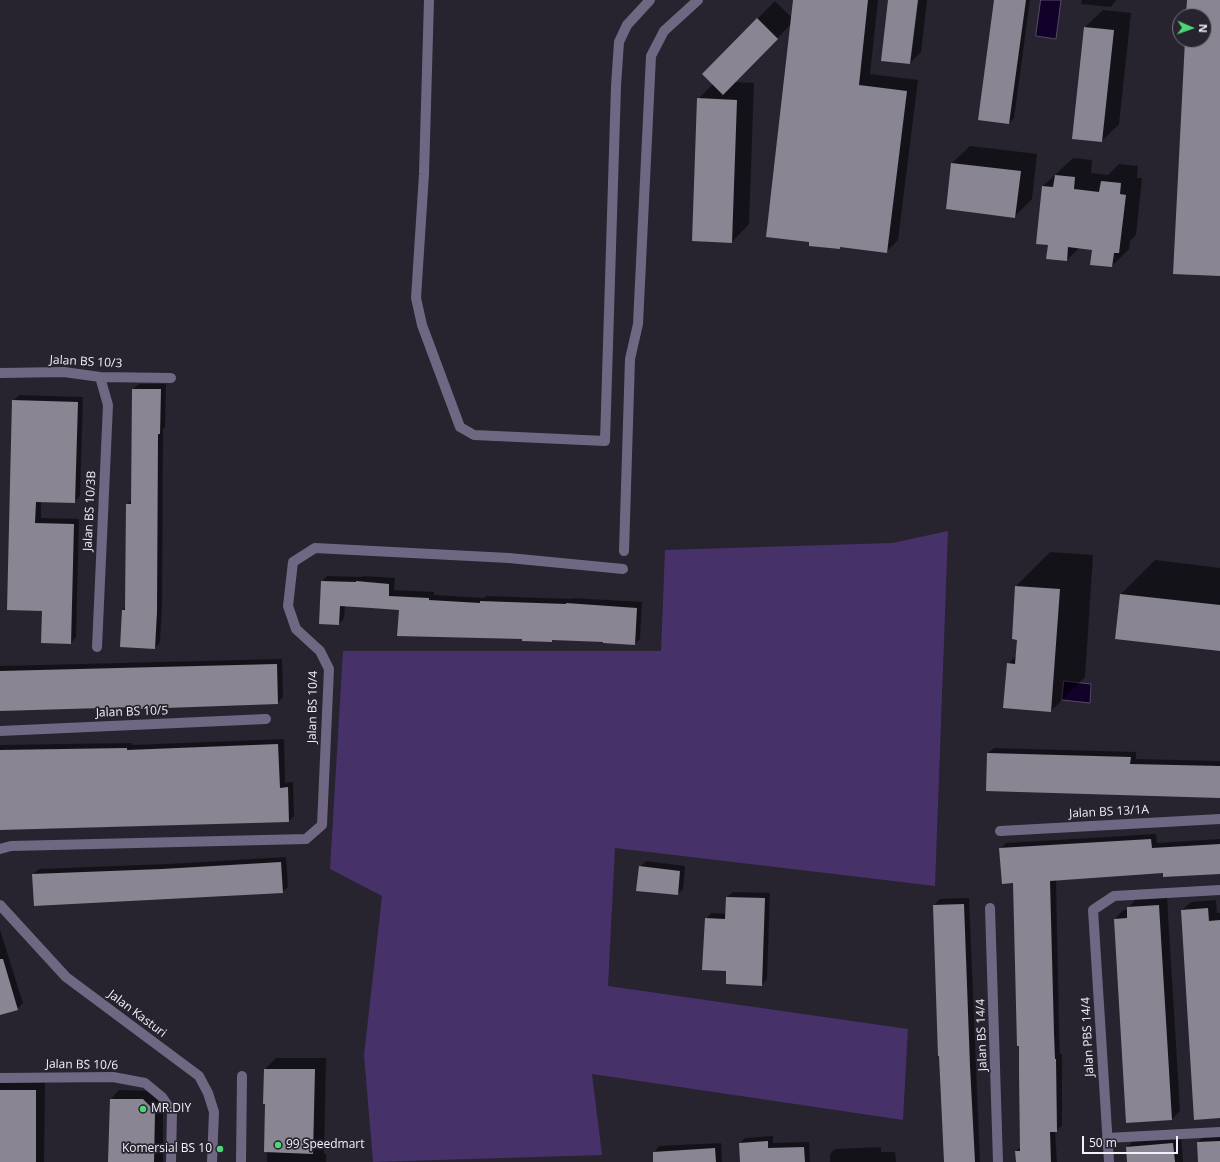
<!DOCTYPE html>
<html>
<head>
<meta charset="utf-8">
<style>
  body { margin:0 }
  #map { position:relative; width:1220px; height:1162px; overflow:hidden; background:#27232f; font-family:"Open Sans",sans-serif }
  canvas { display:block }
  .north { position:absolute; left:1172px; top:8px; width:40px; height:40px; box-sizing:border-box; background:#27232f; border:1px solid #79757f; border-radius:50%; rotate:92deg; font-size:11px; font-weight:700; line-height:16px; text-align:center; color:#f3f0f8 }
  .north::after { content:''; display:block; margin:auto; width:14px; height:18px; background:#4dd676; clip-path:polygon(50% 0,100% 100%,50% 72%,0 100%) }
  .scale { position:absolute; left:1082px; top:1136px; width:96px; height:18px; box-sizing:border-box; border:2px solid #f3f0f8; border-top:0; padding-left:5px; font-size:12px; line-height:14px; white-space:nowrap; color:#f3f0f8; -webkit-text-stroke:3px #27232f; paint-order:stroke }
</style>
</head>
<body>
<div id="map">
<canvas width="1220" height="1162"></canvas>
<div class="north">N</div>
<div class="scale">50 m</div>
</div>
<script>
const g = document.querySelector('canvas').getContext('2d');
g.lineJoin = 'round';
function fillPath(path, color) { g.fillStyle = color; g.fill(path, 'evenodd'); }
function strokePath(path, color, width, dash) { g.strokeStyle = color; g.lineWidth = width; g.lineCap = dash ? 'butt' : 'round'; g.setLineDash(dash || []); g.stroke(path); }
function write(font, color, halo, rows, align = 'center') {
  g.font = font + ' "Open Sans",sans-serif'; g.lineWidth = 3.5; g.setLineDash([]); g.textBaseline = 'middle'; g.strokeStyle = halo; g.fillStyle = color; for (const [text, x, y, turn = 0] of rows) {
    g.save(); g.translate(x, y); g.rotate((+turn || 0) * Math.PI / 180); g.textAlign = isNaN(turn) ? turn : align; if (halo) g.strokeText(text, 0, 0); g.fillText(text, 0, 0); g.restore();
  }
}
const green = new Path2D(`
  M 948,531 L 935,886 L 615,848 L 608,986 L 908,1029 L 903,1120 L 592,1074 L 602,1155 L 373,1162 L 364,1055 L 382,896 L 330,869 L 343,651 L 661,651 L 665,550 L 892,543 Z`);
const water = new Path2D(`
  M 1041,0 L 1061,0 L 1056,39 L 1036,36 Z
  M 1064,681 L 1091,684 L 1090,703 L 1062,700 Z`);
const shadow = new Path2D(`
  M 794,0 L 878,0 L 870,74 L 918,80 L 898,240 L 887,251 L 842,246 L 839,248 L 791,24 L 735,82 L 754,83 L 749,224 L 732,242 L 698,99 L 713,84 L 703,74 L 775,1 L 792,18 Z
  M 889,0 L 927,0 L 921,52 L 910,63 Z
  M 995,0 L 1030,0 L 1014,118 L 1009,123 Z
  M 1082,0 L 1116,0 L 1111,7 L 1081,4 Z
  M 1103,10 L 1131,13 L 1119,124 L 1102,141 L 1074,138 L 1085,27 Z
  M 970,146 L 1037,154 L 1032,199 L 1015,216 L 947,208 L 952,163 Z
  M 1073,158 L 1092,160 L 1091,173 L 1108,175 L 1119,164 L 1138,166 L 1137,178 L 1142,178 L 1136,235 L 1130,241 L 1129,249 L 1112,266 L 1093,249 L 1079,248 L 1067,260 L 1049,244 L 1043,186 Z
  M 139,384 L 166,384 L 165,427 L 163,429 L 162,605 L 160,642 L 155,648 L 123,610 L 126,607 L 127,505 L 132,499 L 133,389 Z
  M 19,395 L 83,397 L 80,496 L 74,502 L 41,501 L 41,518 L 79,519 L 76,637 L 71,643 L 43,610 L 13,401 Z
  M 1050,552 L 1093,555 L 1085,677 L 1051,711 L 1008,664 L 1017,655 L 1018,639 L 1016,586 Z
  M 1155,560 L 1220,568 L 1220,650 L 1121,594 Z
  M 327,576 L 362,577 L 363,576 L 395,578 L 394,590 L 434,592 L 434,595 L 484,598 L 486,596 L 572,599 L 573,598 L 642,602 L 640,639 L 634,644 L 604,641 L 554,639 L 552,641 L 523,638 L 400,609 L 345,605 L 344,618 L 339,624 L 322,582 Z
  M 282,659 L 283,697 L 278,703 L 0,710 L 0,666 Z
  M 284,739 L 285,783 L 293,782 L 294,816 L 289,821 L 0,830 L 0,745 L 132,743 L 132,745 Z
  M 994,748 L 1136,752 L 1136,759 L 1220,761 L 1220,797 L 988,753 Z
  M 1156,834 L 1157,843 L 1220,839 L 1220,873 L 1164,872 L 1056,879 L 1059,1027 L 1060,1054 L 1062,1054 L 1062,1126 L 1055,1131 L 1057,1162 L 1017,1162 L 1016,1151 L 1021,1147 L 1020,1045 L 1014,882 L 1000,849 L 1006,843 Z
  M 286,857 L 288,887 L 282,892 L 33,874 L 39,869 L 168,864 Z
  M 646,861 L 685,866 L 683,889 L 677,894 L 640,867 Z
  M 733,892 L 770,893 L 767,979 L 761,985 L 727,970 L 706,919 L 711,913 L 727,914 L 727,897 Z
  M 1167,897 L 1180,1111 L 1172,1119 L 1115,919 L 1123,910 L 1128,910 L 1128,908 L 1136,899 Z
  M 969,898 L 980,1162 L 945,1162 L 934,905 L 940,899 Z
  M 1216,900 L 1217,913 L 1220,913 L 1220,1117 L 1182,910 L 1191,902 Z
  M 0,930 L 23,1003 L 17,1009 L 0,1014 Z
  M 276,1058 L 326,1058 L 324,1154 L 326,1154 L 326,1162 L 267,1162 L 265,1069 Z
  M 0,1081 L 45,1082 L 44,1162 L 0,1162 Z
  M 119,1090 L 152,1091 L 163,1102 L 163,1162 L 109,1162 L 111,1099 Z
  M 1220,1133 L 1220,1162 L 1199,1162 L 1198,1142 L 1206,1134 Z
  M 1181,1135 L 1183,1162 L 1128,1162 L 1127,1147 L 1136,1138 Z
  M 773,1136 L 773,1143 L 809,1142 L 810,1162 L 741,1162 L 740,1143 L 745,1138 Z
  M 721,1143 L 722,1162 L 654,1162 L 654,1152 L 659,1146 Z
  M 881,1147 L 881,1152 L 895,1152 L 896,1162 L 830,1162 L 830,1154 L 835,1149 Z`);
const building = new Path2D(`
  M 793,0 L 868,0 L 859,85 L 907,91 L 887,253 L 840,247 L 840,249 L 809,246 L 809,242 L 766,237 Z
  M 888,0 L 918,0 L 910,64 L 881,61 Z
  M 994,0 L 1026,0 L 1009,124 L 978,120 Z
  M 1187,0 L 1220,0 L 1220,276 L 1173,274 L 1185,40 L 1204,40 L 1204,16 L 1186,16 Z
  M 757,18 L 778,39 L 723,95 L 702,74 Z
  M 1084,27 L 1114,30 L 1102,142 L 1072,139 Z
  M 697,98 L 737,100 L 732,243 L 692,241 Z
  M 951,163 L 1021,171 L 1015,218 L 946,209 Z
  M 1055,175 L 1075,177 L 1074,189 L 1099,192 L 1101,181 L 1121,183 L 1120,194 L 1126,195 L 1119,253 L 1114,253 L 1112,267 L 1090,265 L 1092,250 L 1068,247 L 1067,261 L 1046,259 L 1048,245 L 1036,244 L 1042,186 L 1053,187 Z
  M 132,389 L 161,389 L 160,434 L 158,434 L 157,612 L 155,649 L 120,647 L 122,610 L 125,610 L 126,504 L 131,504 Z
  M 12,400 L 78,402 L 75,503 L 36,502 L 35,523 L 74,524 L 71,644 L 41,643 L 42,611 L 7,610 Z
  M 321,581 L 356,582 L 356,581 L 389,584 L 389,596 L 429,598 L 429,600 L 480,603 L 480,601 L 566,604 L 566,603 L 637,608 L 635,645 L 603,643 L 603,642 L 552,640 L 552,642 L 522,641 L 522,639 L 397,636 L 399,610 L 371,608 L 340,606 L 339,625 L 319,624 Z
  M 1015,586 L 1060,589 L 1051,712 L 1003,708 L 1007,663 L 1015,664 L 1017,640 L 1012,639 Z
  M 1120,594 L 1220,605 L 1220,651 L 1115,639 Z
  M 277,664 L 278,704 L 137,709 L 136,707 L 0,711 L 0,671 Z
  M 278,744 L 280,788 L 288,787 L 289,822 L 0,830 L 0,750 L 127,748 L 127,750 Z
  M 987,753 L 1131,757 L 1130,764 L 1220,766 L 1220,798 L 986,791 Z
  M 1151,839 L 1152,848 L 1220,844 L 1220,874 L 1163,877 L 1163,873 L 1050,881 L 1054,1033 L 1055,1059 L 1056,1059 L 1057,1132 L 1050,1132 L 1051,1162 L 1016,1162 L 1015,1151 L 1020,1151 L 1019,1072 L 1019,1046 L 1017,1046 L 1013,883 L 1002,884 L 999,848 Z
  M 281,862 L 283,893 L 34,906 L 32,874 L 162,869 Z
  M 639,866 L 680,871 L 678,895 L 636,891 Z
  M 726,897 L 765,898 L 762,986 L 726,984 L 726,971 L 702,970 L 705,918 L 725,919 Z
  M 964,904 L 970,1066 L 975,1162 L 944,1162 L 939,1056 L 938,1056 L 933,905 Z
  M 1159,905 L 1172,1120 L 1126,1123 L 1114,919 L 1127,918 L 1127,907 Z
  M 1208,908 L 1209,921 L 1220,920 L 1220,1118 L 1194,1120 L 1181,910 Z
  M 0,959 L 3,959 L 18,1010 L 0,1015 Z
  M 264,1069 L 315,1069 L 313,1154 L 264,1152 L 265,1104 L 263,1104 Z
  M 0,1090 L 36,1090 L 36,1162 L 0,1162 Z
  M 110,1099 L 143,1099 L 155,1111 L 154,1162 L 108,1162 Z
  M 768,1141 L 768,1148 L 804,1147 L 805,1162 L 740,1162 L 739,1143 Z
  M 1220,1141 L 1220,1162 L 1198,1162 L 1197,1142 Z
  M 1173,1143 L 1175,1162 L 1127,1162 L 1126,1147 Z
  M 715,1148 L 716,1162 L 653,1162 L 653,1152 Z`);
const minor = new Path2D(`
  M 429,0 L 424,174 L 416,298 L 422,325 L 460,427 L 474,435 L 605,441 L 616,86 L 619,42 L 627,25 L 650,0
  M 0,373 L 64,372 L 100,377 L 171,378
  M 624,551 L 630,359 L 638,324 L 651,56 L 664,31 L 698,0
  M 97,647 L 108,405 L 100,377
  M 0,731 L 266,719
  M 1000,831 L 1220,819
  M 0,849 L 11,846 L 306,839 L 322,825 L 329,669 L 320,651 L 296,629 L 288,606 L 293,562 L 315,548 L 509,558 L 623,569
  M 0,905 L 66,977 L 199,1076 L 208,1093 L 214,1112 L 212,1162
  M 990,908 L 998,1162
  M 0,1078 L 113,1077 L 145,1083 L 162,1097 L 172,1112 L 171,1162
  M 1107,1138 L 1220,1132
  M 241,1162 L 242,1076
  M 1109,1162 L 1093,910 L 1114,896 L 1220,890`);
const markers = [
  [143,1109,4,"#4dd676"],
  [278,1145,4,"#4dd676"],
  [220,1149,4,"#4dd676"]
];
const streetNames = [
  ["Jalan BS 10/3",86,362,3],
  ["Jalan BS 10/3B",90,511,-87],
  ["Jalan BS 10/4",313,707,-89],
  ["Jalan BS 10/5",132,712,-2],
  ["Jalan BS 13/1A",1109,812,-3],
  ["Jalan Kasturi",137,1014,37],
  ["Jalan BS 14/4",982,1035,-92],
  ["Jalan PBS 14/4",1088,1037,-93],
  ["Jalan BS 10/6",82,1065,1]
];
const poiNames = [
  ["MR.DIY",151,1109],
  ["99 Speedmart",286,1145],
  ["Komersial BS 10",212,1149,"right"]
];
fillPath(green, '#473169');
fillPath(water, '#120128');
strokePath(water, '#564966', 1);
fillPath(shadow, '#0007');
fillPath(building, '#898593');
strokePath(minor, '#706783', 10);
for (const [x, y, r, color] of markers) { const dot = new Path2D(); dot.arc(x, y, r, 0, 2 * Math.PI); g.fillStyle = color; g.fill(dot); strokePath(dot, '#27232f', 1.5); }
write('12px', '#f3f0f8', '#27232f', streetNames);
write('12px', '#f3f0f8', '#27232f', poiNames, 'left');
</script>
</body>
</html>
